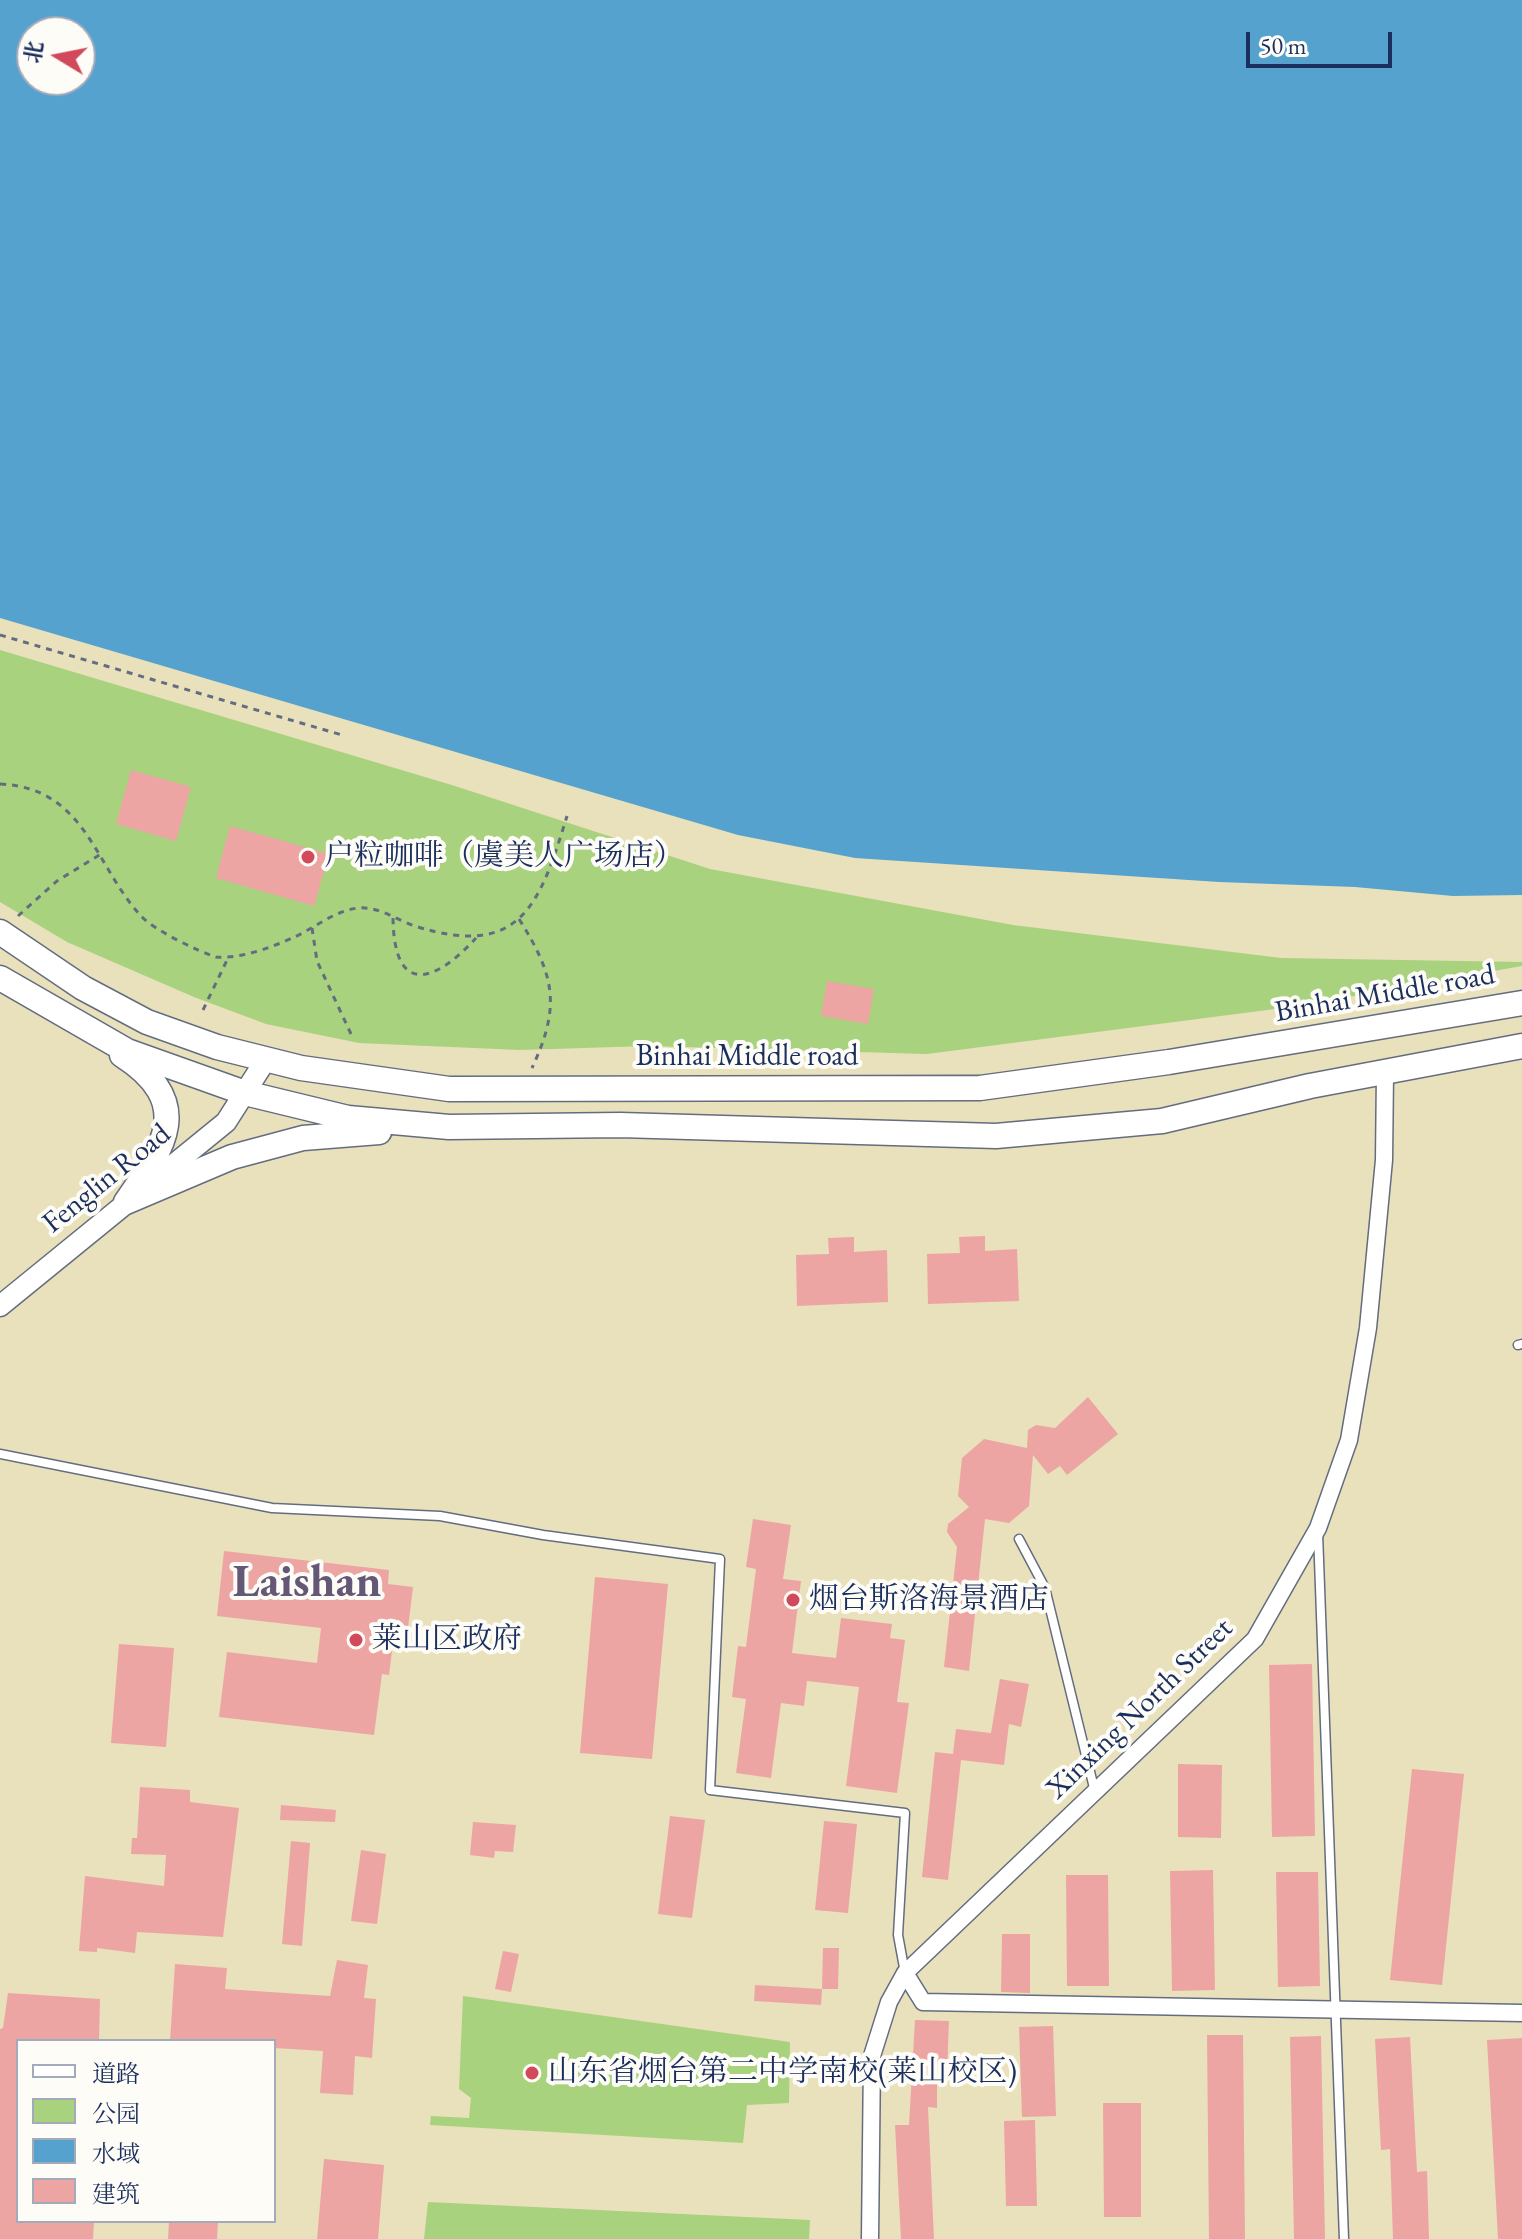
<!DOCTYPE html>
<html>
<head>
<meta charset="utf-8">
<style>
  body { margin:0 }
  #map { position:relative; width:1522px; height:2239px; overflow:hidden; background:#e9e0bc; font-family:"EB Garamond","Noto Serif SC",serif }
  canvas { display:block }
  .legend { position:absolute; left:16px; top:2039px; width:260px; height:184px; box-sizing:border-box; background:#fdfcf7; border:2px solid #a3aaba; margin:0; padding:10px 14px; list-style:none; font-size:24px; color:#1b2f5e }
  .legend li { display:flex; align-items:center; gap:16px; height:40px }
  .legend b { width:40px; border:2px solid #a3aaba }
  .north { position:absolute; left:16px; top:16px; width:80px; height:80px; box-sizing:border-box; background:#fdfcf7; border:2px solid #a3aaba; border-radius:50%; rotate:280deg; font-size:22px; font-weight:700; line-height:32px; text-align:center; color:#1b2f5e }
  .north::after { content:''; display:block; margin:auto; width:28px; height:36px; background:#d1495b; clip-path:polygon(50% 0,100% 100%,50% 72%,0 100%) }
  .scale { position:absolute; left:1246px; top:32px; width:146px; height:36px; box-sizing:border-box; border:4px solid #1b2f5e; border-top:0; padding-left:10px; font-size:24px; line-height:28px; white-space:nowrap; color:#1b2f5e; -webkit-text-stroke:6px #fdfcf7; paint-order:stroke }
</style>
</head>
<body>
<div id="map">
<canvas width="1522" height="2239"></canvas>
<ul class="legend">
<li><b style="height:10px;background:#fff"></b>道路</li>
<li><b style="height:22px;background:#a8d27e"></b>公园</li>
<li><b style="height:22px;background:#54a2cd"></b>水域</li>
<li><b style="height:22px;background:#eda5a3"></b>建筑</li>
</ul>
<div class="north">北</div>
<div class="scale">50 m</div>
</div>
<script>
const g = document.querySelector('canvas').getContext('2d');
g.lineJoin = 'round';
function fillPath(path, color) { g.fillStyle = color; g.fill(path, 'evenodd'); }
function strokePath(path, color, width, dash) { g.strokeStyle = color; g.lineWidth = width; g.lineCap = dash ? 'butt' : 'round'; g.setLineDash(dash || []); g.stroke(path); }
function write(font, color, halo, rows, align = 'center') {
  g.font = font + ' "EB Garamond","Noto Serif SC",serif'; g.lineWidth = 8; g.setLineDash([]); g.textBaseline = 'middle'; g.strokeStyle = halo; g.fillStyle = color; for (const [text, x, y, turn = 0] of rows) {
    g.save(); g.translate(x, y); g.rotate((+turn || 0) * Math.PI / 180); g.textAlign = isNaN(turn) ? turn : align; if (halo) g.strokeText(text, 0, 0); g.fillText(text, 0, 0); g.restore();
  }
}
const green = new Path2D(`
  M 0,650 L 455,786 L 710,869 L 1013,925 L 1281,958 L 1522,962 L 1522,966 L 1298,1006 L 927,1054 L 648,1046 L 520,1050 L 359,1043 L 266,1024 L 194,997 L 67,942 L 0,902 Z
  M 463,1996 L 790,2042 L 789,2103 L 747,2105 L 743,2143 L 430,2125 L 431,2116 L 469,2118 L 471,2098 L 459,2089 Z
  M 428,2202 L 810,2220 L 809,2239 L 424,2239 Z`);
const water = new Path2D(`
  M 0,0 L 1522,0 L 1522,895 L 1453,896 L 1355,887 L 1219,882 L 855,858 L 738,835 L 0,618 ZM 32,32 L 80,32 L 80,80 L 32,80 Z`);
const building = new Path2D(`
  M 131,770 L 191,787 L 176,841 L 116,824 Z
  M 230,826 L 329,854 L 314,906 L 216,878 Z
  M 827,981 L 874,989 L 868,1024 L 821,1016 Z
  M 985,1236 L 985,1251 L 1017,1249 L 1019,1301 L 928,1304 L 927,1254 L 960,1253 L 959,1237 Z
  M 854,1237 L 854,1252 L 887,1250 L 888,1302 L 797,1306 L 796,1255 L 829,1254 L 828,1238 Z
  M 1088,1397 L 1118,1434 L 1067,1475 L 1060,1466 L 1048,1474 L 1033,1455 L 1029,1506 L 1009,1523 L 985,1519 L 969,1671 L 944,1667 L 957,1547 L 947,1532 L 948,1524 L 969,1507 L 958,1496 L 962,1458 L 984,1439 L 1027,1448 L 1028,1430 L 1036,1425 L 1055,1428 Z
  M 753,1519 L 791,1525 L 783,1579 L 801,1581 L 792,1653 L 836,1658 L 841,1618 L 892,1624 L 890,1638 L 905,1640 L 897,1702 L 909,1703 L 897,1793 L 846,1786 L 859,1687 L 807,1681 L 804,1706 L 781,1703 L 771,1778 L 736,1773 L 746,1699 L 732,1697 L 738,1646 L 746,1647 L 756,1569 L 746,1567 Z
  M 224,1551 L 389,1570 L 388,1584 L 413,1587 L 408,1628 L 395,1627 L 389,1675 L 382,1674 L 374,1735 L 219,1717 L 227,1652 L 317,1663 L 321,1628 L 217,1616 Z
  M 595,1577 L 668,1584 L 652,1759 L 580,1753 Z
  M 119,1644 L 174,1648 L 166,1747 L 111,1743 Z
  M 1312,1664 L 1315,1836 L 1272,1837 L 1269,1665 Z
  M 1000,1679 L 1029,1684 L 1021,1727 L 1009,1724 L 1004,1765 L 961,1760 L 948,1880 L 922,1877 L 935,1752 L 953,1754 L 956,1729 L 991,1733 Z
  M 1178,1764 L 1222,1765 L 1221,1838 L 1178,1837 Z
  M 1412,1769 L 1464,1774 L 1442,1985 L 1390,1980 Z
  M 140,1787 L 190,1790 L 190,1802 L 239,1808 L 223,1937 L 137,1932 L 135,1953 L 97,1948 L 97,1952 L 79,1951 L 85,1876 L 164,1886 L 166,1855 L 131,1854 L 132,1838 L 137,1838 Z
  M 281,1805 L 336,1810 L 335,1822 L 280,1820 Z
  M 670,1816 L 705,1820 L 692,1918 L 658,1914 Z
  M 824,1821 L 857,1824 L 848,1913 L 815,1910 Z
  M 473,1822 L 516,1825 L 513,1852 L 495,1851 L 494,1858 L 470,1855 Z
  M 291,1841 L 310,1843 L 302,1946 L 282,1944 Z
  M 361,1850 L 386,1854 L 377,1924 L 351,1921 Z
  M 1213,1870 L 1215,1990 L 1172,1991 L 1170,1871 Z
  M 1276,1872 L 1318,1872 L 1320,1986 L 1278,1987 Z
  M 1066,1875 L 1108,1875 L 1109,1986 L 1067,1986 Z
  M 1002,1934 L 1030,1934 L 1030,1993 L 1001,1992 Z
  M 823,1948 L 839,1948 L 838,1989 L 822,1989 Z
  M 503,1951 L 519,1954 L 511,1992 L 495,1989 Z
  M 337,1960 L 368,1965 L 364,1998 L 376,1999 L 372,2058 L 355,2056 L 353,2095 L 320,2093 L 323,2051 L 274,2048 L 274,2041 L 170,2041 L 175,1964 L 227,1968 L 225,1989 L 330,1996 Z
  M 755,1985 L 822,1989 L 821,2005 L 754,2001 Z
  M 8,1993 L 100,1999 L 99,2041 L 18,2041 L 18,2221 L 94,2221 L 93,2239 L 0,2239 L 0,2029 L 3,2028 Z
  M 915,2020 L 949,2021 L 947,2074 L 937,2073 L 937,2108 L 928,2107 L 934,2239 L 901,2239 L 895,2125 L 909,2125 Z
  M 1053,2026 L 1056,2116 L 1022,2117 L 1019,2027 Z
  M 1207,2035 L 1243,2035 L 1245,2239 L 1209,2239 Z
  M 1321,2036 L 1325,2239 L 1294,2239 L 1290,2037 Z
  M 1410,2037 L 1417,2172 L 1427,2171 L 1429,2239 L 1393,2239 L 1390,2149 L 1381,2150 L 1375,2039 Z
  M 1522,2038 L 1522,2239 L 1498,2239 L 1487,2040 Z
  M 1103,2103 L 1141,2103 L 1141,2217 L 1104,2217 Z
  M 1035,2120 L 1037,2206 L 1006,2206 L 1004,2121 Z
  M 324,2159 L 384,2165 L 378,2239 L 317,2239 Z
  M 169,2221 L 218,2221 L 217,2239 L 168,2239 Z`);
const path = new Path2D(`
  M 0,635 L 342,735
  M 0,784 C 86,788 94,865 141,916 C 154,930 197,951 216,957 C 239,959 271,948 292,938 C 314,929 333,911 358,908 C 378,906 397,920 415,926 C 521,960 540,904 567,816
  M 18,916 L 57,881 L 101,854
  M 393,918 C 394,996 434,984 476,938
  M 519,919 C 555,976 561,1006 532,1068
  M 312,928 L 317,961 L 351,1034
  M 203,1010 L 228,958`);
const service = new Path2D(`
  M 1518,1345 L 1522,1344
  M 0,1454 L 272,1508 L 440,1516 L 543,1535 L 720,1559 L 710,1790 L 905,1813 L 898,1935 L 905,1973
  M 1318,1533 L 1344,2239
  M 1019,1539 L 1045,1588 L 1095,1792`);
const minor = new Path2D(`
  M 905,1973 L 923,2002 L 1522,2013
  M 870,2239 L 872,2056 L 889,2002 L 905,1973 L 1255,1639 L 1318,1528 L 1349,1440 L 1368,1328 L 1384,1160 L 1385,1073`);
const tertiary = new Path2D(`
  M 0,1306 L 226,1122 L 265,1061`);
const primary = new Path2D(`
  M 0,932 L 83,988 L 147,1022 L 217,1047 L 301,1068 L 449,1089 L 980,1088 L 1169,1062 L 1522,1003
  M 0,978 L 127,1051 L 245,1093 L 348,1118 L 449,1127 L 620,1125 L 996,1136 L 1162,1121 L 1310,1086 L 1522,1046
  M 122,1055 C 195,1102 165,1146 126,1202
  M 126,1202 L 232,1157 L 303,1138 L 379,1132`);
const markers = [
  [308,857,8,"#d1495b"],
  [793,1600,8,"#d1495b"],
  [356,1640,8,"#d1495b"],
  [532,2073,8,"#d1495b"]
];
const poiNames = [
  ["户粒咖啡（虞美人广场店）",324,857],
  ["烟台斯洛海景酒店",809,1600],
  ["莱山区政府",372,1640],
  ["山东省烟台第二中学南校(莱山校区)",548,2073]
];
const streetNames = [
  ["Binhai Middle road",1385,994,-10],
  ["Binhai Middle road",747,1057],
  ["Fenglin Road",107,1179,-39],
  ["Xinxing North Street",1140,1709,-44]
];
const townNames = [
  ["Laishan",307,1583]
];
fillPath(green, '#a8d27e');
fillPath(water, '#54a2cd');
fillPath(building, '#eda5a3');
strokePath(service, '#636d7f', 11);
strokePath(minor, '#636d7f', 19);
strokePath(tertiary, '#636d7f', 23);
strokePath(primary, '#636d7f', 27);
strokePath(path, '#636d7f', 3, [6, 6]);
strokePath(service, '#fff', 8);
strokePath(minor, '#fff', 16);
strokePath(tertiary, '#fff', 20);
strokePath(primary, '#fff', 24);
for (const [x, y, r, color] of markers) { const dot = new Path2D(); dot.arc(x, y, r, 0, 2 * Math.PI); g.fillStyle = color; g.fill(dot); strokePath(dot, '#fdfcf7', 3); }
write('30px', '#1b2f5e', '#fdfcf7', poiNames, 'left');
write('30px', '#1b2f5e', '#fdfcf7', streetNames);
write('bold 46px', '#645876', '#fdfcf7', townNames);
</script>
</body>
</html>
